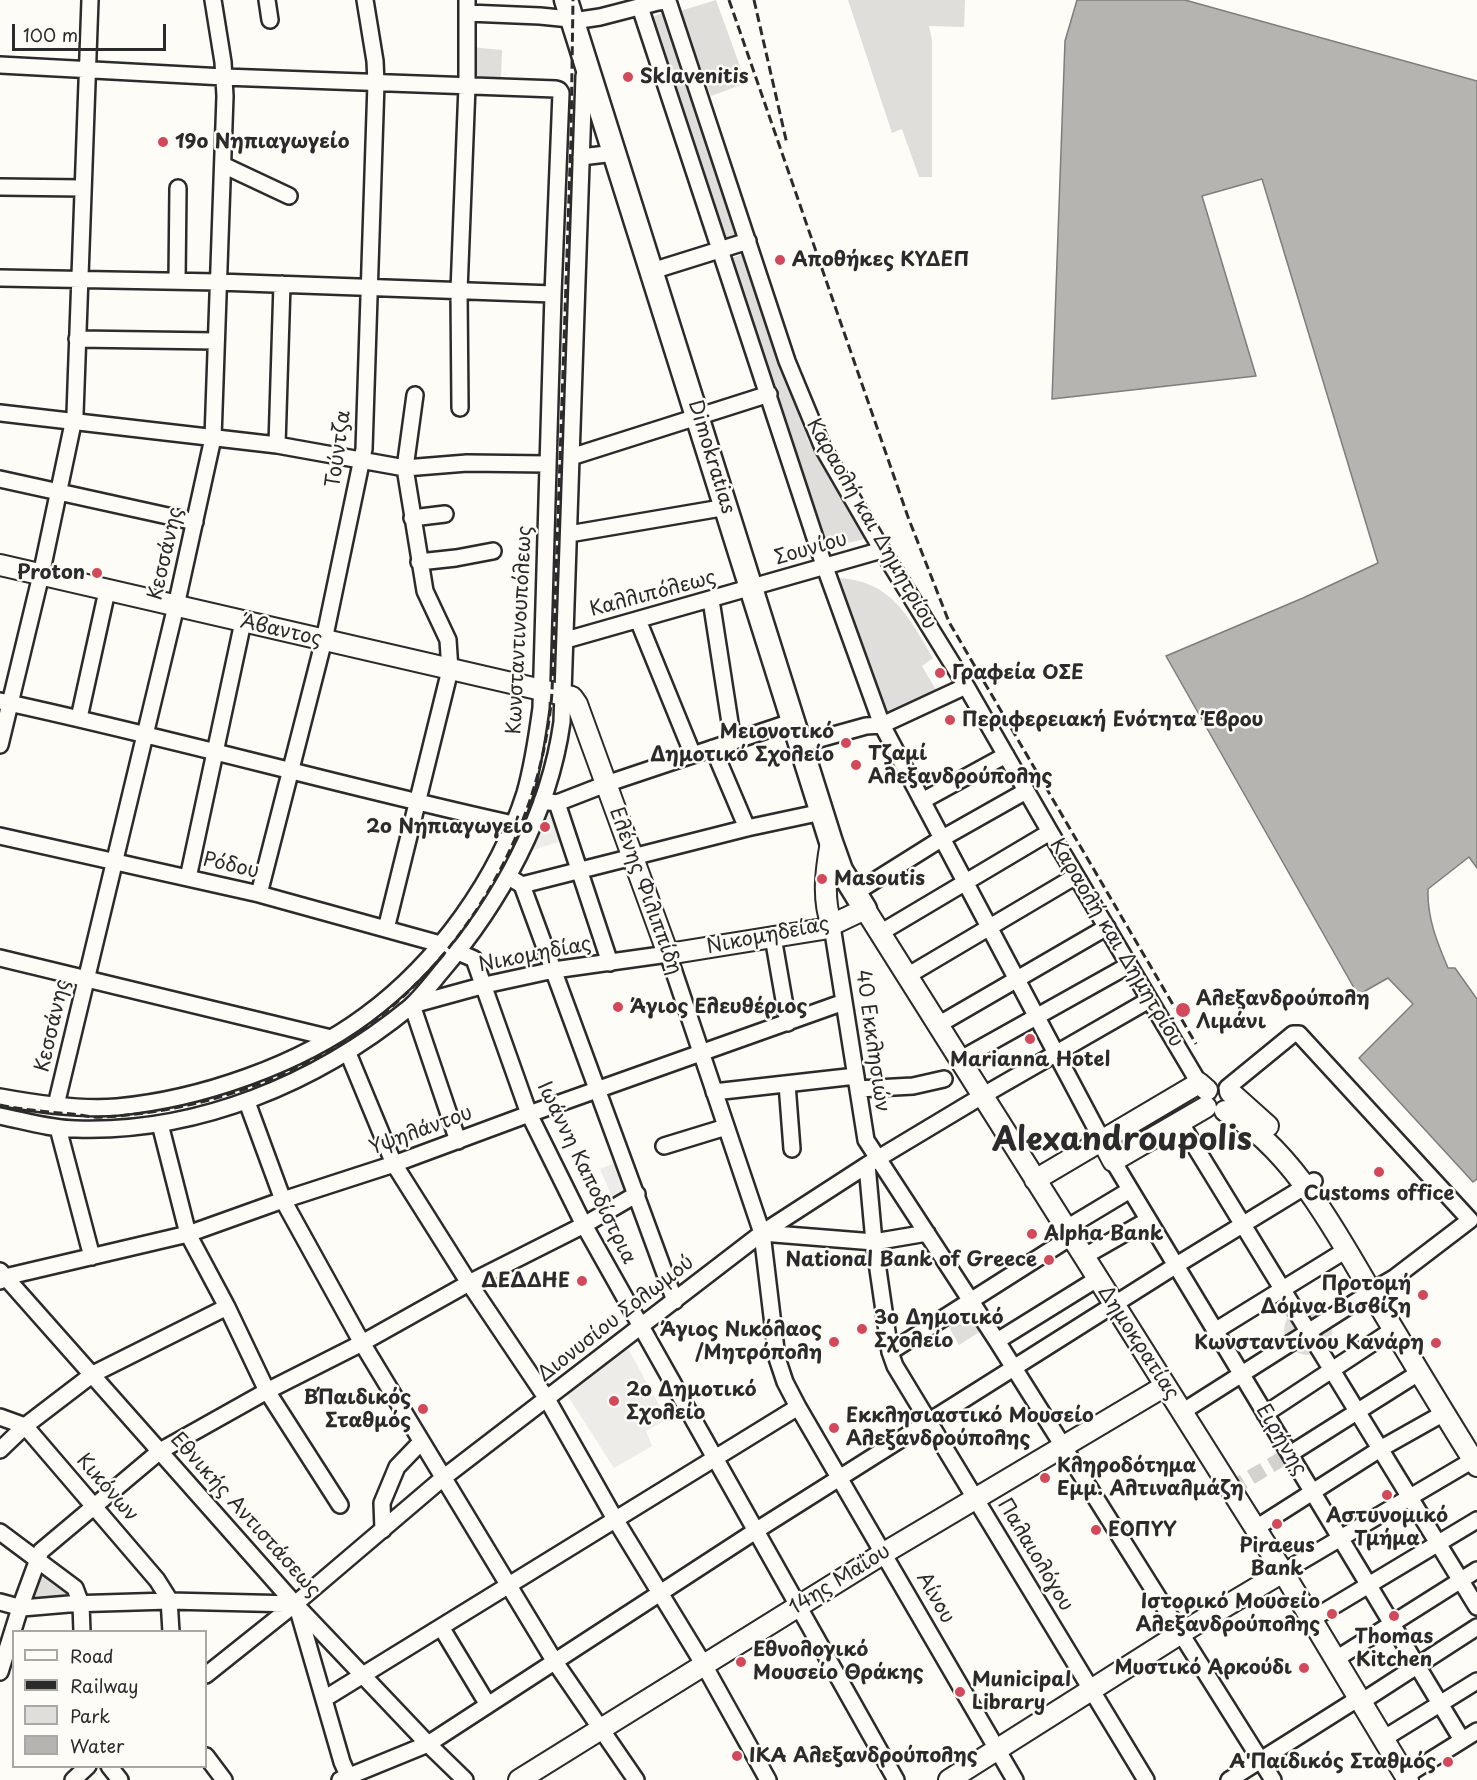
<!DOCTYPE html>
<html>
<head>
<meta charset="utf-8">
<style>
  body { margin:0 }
  #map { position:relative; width:1477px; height:1780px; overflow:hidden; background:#fdfcf7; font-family:"Playpen Sans",sans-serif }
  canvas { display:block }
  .legend { position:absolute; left:12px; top:1630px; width:195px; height:138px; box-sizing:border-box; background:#fdfcf7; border:2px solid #a9a8a5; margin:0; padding:8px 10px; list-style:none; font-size:18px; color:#2b2b2b }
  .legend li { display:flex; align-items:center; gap:12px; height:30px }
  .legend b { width:30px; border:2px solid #a9a8a5 }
  .scale { position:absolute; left:12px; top:24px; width:154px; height:27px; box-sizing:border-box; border:3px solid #2b2b2b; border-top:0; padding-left:8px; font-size:18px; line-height:21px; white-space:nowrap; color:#2b2b2b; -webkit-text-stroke:4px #fdfcf7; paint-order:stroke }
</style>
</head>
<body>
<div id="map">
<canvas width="1477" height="1780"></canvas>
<ul class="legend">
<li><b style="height:8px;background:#fdfcf7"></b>Road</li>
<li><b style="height:8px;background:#2b2b2b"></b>Railway</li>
<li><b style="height:16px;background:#dfdeda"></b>Park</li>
<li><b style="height:16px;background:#b5b4b1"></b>Water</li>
</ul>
<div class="scale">100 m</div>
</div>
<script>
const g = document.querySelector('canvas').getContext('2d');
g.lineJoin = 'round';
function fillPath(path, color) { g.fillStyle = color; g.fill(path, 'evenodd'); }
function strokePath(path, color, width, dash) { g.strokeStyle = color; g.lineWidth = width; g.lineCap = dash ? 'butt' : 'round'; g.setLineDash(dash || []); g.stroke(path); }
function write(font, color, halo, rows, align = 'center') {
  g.font = font + ' "Playpen Sans",sans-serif'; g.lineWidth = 5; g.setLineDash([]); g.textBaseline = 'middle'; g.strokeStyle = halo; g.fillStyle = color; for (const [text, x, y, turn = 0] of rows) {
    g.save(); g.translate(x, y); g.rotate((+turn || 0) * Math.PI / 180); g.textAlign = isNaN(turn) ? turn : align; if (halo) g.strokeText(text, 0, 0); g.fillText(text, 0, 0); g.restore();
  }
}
const built = new Path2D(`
  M 540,812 L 553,813 L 561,841 L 521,854 Z
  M 617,1162 L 630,1192 L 613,1199 L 600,1169 Z
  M 621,1336 L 667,1419 L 646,1431 L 652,1446 L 614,1468 L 560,1384 Z`);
const green = new Path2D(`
  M 716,0 L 746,83 L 711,96 L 680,11 Z
  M 848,0 L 965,0 L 964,27 L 929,26 L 932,40 L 932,177 L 919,177 L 902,129 L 892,133 Z
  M 663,13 L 739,235 L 727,240 L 652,17 Z
  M 471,47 L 502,50 L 501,81 L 471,80 Z
  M 745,253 L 808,440 L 865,539 L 825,548 L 732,258 Z
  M 835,578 C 890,579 908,615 933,658 L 922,666 L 938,693 L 885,716 Z
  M 1191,1096 L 1197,1103 L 1122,1147 L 1116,1141 Z
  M1284 1331a24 24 0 1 1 48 0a24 24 0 1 1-48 0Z
  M 971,1314 L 981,1331 L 959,1345 L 949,1327 Z
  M 43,1569 L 70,1591 L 71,1598 L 29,1601 L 38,1572 Z`);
const water = new Path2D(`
  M 1077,0 L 1185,0 L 1477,81 L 1477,868 L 1469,857 L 1428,889 C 1427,918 1437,942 1448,968 L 1455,968 L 1477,999 L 1477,1179 L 1473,1182 L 1359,1058 L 1413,1004 L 1388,978 L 1358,995 L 1166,656 L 1303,598 L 1378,563 L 1262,179 L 1202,196 L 1256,376 L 1052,399 L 1065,41 Z`);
const minorTunnel = new Path2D(`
  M 1231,1489 L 1290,1454`);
const minor = new Path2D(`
  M 267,0 L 270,20
  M 640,7 L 822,559 L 882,725 L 1102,1140
  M 468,13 L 540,16 L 580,20 L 600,17 L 658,2 L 665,1 L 669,4 L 787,361 L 823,448 L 882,550 L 966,686 L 1050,832 L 1199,1083
  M 0,65 L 224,77 L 556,89 L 559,90 L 561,93 L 553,294 L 541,708 C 537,737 533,765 525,793 C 498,878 438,962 366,1015 C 299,1065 201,1099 117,1107 C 79,1110 38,1104 0,1097
  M 581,157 L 615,153
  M 223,165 L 289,196
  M 0,187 L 83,188
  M 652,271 L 748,241
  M 0,278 L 218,282 L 553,294
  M 177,281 L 178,188
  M 77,339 L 216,341
  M 460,408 L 459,291 L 467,86 L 467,0
  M 0,413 L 277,445 L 405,468 L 467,463 L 547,464
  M 277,445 L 282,284
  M 571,457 L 769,394
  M 0,479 L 195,522
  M 412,518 L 445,514
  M 569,534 L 727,507
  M 419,562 L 456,558 L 493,551
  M 711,600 L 733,742
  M 638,620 L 693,755
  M 566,640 L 882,550
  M 0,701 C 172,738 341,786 513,824
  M 79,718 L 107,591
  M 801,744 L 866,726 L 882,725 L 966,686
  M 0,745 L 41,575 L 75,414 L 90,0
  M 713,748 L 747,828
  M 542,801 L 557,803 L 606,784 L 794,721
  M 922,801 L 1006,755
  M 557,803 L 610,963
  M 0,836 L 259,894 L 440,944 L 474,959 L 529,1114 L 584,1225 L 896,1780
  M 509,877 L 522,885 L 675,1301
  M 188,878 L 243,622
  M 522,885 L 747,828 L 822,812
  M 855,893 L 941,839 L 1026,791
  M 259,894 L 324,640 L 364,449 L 376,83 L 375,61 L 365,0
  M 832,926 L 866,1140 L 997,1341 L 1273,1780
  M 386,929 L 450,670 L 448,640 L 425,591 L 405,468 L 415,395
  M 880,933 L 1050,832
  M 773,937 L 788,1023
  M 0,958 L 331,1038
  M 907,976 L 1076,876
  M 938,1025 L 1107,927
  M 348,1053 L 394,1164 L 469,1283 L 547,1399 L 615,1519 L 704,1665 L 768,1780
  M 959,1060 L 1129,965
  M 787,1084 L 792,1149
  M 1227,1088 L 1293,1034 L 1299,1034 L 1470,1220 L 1394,1278 L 1380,1286
  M 858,1089 L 913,1086 L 944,1079
  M 714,1092 L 856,1076
  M 247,1102 L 283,1200 L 362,1343 L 555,1662 L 636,1780
  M 56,1105 L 176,606 L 213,438 L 225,96 L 223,62 L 213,0
  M 0,1116 C 25,1121 51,1129 76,1129 C 198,1133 317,1083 410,1007 C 421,997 431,984 440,973 C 500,903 549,815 562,722 L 584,76
  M 1180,1122 L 1477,1607
  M 160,1124 L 188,1234 L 227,1307 L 267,1391 L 340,1505
  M 58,1128 L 92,1257
  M 458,1141 L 412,1005 L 485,985 L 554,970 L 668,954 L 762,1233 L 777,1358 L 785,1382 L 798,1407 L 1015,1780
  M 664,1146 L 726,1127
  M 1113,1161 L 1462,1740
  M 867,1165 L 874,1242 L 890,1352 L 895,1366 L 1146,1780
  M 1065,1229 L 1130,1190
  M 762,1233 L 874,1242 L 927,1233
  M 1083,1257 L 1148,1220
  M 0,1271 L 295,1604 L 428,1744 L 465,1780
  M 0,1281 L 5,1277 L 188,1234 L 283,1200 L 394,1164 L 529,1114 L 844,1002
  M 1215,1331 L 1346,1250
  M 997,1341 L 1097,1279
  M 890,1352 L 1071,1237
  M 1182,1412 L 1371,1292
  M 1265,1414 L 1394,1329
  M 0,1417 L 25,1426 L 157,1580 L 169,1599 L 171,1632
  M 0,1450 L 25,1426 L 93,1374 L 227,1307
  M 1290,1454 L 1420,1372
  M 1256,1528 L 1380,1449 L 1444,1413
  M 383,1530 L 382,1503 L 397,1467 L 421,1442
  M 0,1532 L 75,1588 L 81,1604 L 82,1632
  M 1283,1572 L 1473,1460
  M 0,1602 L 22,1608 L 69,1604 L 169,1601 L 295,1604
  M 298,1610 L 342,1762 L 350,1780
  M 1312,1619 L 1477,1520
  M 441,1627 L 488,1705
  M 1336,1659 L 1477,1570
  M 0,1672 L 20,1608 L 41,1551 L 160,1451 L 267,1391 L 362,1343 L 469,1283 L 584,1225 L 637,1194
  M 206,1675 L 295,1604 L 443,1478 L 762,1233 L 867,1165 L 982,1096 L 1149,1000
  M 324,1699 L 798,1407
  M 1361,1702 L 1477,1627
  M 1383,1739 L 1477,1681
  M 206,1756 L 224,1780
  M 109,1766 L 120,1780
  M 1405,1776 L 1477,1731
  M 73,1780 L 88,1766
  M 340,1780 L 428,1744 L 757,1530 L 1175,1266 L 1314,1181
  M 1229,1780 L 1359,1698`);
const major = new Path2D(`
  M 0,565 L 572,697 L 577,704 L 668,954 L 823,929 L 865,909 L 1283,1572 L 1408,1780
  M 831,842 C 826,870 822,899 832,926
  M 1230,1092 L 1268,1126
  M 1225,1111 C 1292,1146 1339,1238 1377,1302 C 1410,1357 1443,1412 1477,1466
  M 1102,1140 L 1113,1161 L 1206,1107
  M 1035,1180 L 1199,1083 L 1207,1090
  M 519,1780 L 884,1553 L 1165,1386
  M 949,1780 L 1181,1633 L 1283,1572`);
const highway = new Path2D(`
  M 566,0 L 831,842 L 841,870 L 865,909`);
const rail = new Path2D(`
  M 729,0 L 908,517 L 949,622 L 1196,1044
  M 754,0 L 787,144
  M 0,1105 C 24,1110 48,1112 72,1114 C 82,1115 93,1118 104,1117 C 188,1112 272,1087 344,1042 C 462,967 542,830 552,692 L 571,138 L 573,0`);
const markers = [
  [628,77,6,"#d1495b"],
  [163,142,6,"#d1495b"],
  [780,260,6,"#d1495b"],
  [97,573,6,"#d1495b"],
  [940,673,6,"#d1495b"],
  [950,720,6,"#d1495b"],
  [846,743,6,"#d1495b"],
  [856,765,6,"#d1495b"],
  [545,827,6,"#d1495b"],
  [822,879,6,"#d1495b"],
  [618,1007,6,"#d1495b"],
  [1183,1010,8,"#d1495b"],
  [1030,1039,6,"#d1495b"],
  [1379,1172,6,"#d1495b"],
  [1032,1234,6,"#d1495b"],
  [1049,1260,6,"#d1495b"],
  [582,1281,6,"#d1495b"],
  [1423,1295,6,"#d1495b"],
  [862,1329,6,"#d1495b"],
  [834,1342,6,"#d1495b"],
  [1436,1343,6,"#d1495b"],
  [614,1401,6,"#d1495b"],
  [423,1409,6,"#d1495b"],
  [834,1428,6,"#d1495b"],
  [1045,1478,6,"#d1495b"],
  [1387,1495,6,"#d1495b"],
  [1277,1524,6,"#d1495b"],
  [1096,1530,6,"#d1495b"],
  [1332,1614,6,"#d1495b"],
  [1394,1616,6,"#d1495b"],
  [741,1662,6,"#d1495b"],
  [1304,1668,6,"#d1495b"],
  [960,1692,6,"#d1495b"],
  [737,1756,6,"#d1495b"],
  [1448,1762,6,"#d1495b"]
];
const poiNames = [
  ["Sklavenitis",640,77],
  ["19ο Νηπιαγωγείο",175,142],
  ["Αποθήκες ΚΥΔΕΠ",792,260],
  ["Proton",85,573,"right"],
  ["Γραφεία ΟΣΕ",952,673],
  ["Περιφερειακή Ενότητα Έβρου",962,720],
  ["Μειονοτικό",834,732,"right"],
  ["Δημοτικό Σχολείο",834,755,"right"],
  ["Tζαμί",868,754],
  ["Αλεξανδρούπολης",868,777],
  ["2ο Νηπιαγωγείο",533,827,"right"],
  ["Masoutis",834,879],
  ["Αλεξανδρούπολη",1196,999],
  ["Λιμάνι",1196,1022],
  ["Άγιος Ελευθέριος",630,1007],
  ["Marianna Hotel",1030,1060,"center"],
  ["Customs office",1379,1194,"center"],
  ["Alpha Bank",1044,1234],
  ["National Bank of Greece",1037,1260,"right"],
  ["ΔΕΔΔΗΕ",570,1281,"right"],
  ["Προτομή",1411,1284,"right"],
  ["Δόμνα Βισβίζη",1411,1307,"right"],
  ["3ο Δημοτικό",874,1318],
  ["Σχολείο",874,1341],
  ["Άγιος Νικόλαος",822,1330,"right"],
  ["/Μητρόπολη",822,1353,"right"],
  ["Κωνσταντίνου Κανάρη",1424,1343,"right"],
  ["2o Δημοτικό",626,1390],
  ["Σχολείο",626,1413],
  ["Β΄Παιδικός",411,1398,"right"],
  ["Σταθμός",411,1421,"right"],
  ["Εκκλησιαστικό Μουσείο",846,1416],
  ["Αλεξανδρούπολης",846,1439],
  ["Κληροδότημα",1057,1466],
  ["Εμμ. Αλτιναλμάζη",1057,1489],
  ["Αστυνομικό",1387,1516,"center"],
  ["Τμήμα",1387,1539,"center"],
  ["ΕΟΠΥΥ",1108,1530],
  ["Piraeus",1277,1546,"center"],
  ["Bank",1277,1569,"center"],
  ["Ιστορικό Μουσείο",1320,1602,"right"],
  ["Αλεξανδρούπολης",1320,1625,"right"],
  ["Thomas",1394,1637,"center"],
  ["Kitchen",1394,1660,"center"],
  ["Εθνολογικό",753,1650],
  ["Μουσείο Θράκης",753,1673],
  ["Μυστικό Αρκούδι",1292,1668,"right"],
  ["Municipal",972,1680],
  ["Library",972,1703],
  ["ΙΚΑ Αλεξανδρούπολης",749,1756],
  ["Α'Παιδικός Σταθμός",1436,1762,"right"]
];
const streetNames = [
  ["Τούντζα",339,449,-82],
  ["Dimokratias",711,457,73],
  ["Καραολή και Δημητρίου",871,524,60],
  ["Σουνίου",811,549,-16],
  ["Κεσσάνης",166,554,-77],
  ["Καλλιπόλεως",653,594,-15],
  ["Κωνσταντινουπόλεως",520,630,-87],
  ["Άβαντος",281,631,13],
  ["Ρόδου",231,866,13],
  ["Ελένης Φιλιππίδη",645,891,70],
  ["Νικομηδείας",768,936,-11],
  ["Καραολή και Δημητρίου",1116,943,59],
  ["Νικομηδίας",535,955,-11],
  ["Κεσσάνης",53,1026,-77],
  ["40 Εκκλησιών",872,1041,82],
  ["Υψηλάντου",421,1131,-20],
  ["Ιωάννη Καποδίστρια",586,1173,64],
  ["Διονυσίου Σολωμού",616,1319,-38],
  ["Δημοκρατίας",1138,1343,57],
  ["Ειρήνης",1281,1440,59],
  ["Κικόνων",107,1488,49],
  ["Εθνικής Αντιστάσεως",245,1515,48],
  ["Παλαιολόγου",1035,1555,59],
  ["14ης Μαΐου",840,1580,-32],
  ["Αίνου",935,1598,60]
];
const townNames = [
  ["Alexandroupolis",1122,1141]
];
fillPath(built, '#edece8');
fillPath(green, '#dfdeda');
fillPath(water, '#b5b4b1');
strokePath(water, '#7e7d7b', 1.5);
strokePath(minorTunnel, '#d3d2ce', 15, [15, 8]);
strokePath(minor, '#2b2b2b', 20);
strokePath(major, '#2b2b2b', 24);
strokePath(highway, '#2b2b2b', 27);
strokePath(minor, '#fdfcf7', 15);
strokePath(major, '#fdfcf7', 20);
strokePath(highway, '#fdfcf7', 22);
strokePath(rail, '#2b2b2b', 3, [9, 4.5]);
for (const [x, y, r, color] of markers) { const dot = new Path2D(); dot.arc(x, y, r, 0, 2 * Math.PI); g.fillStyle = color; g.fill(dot); strokePath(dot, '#fdfcf7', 2); }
write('bold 20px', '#2b2b2b', '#fdfcf7', poiNames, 'left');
write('20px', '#2b2b2b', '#fdfcf7', streetNames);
write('bold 32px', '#2b2b2b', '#fdfcf7', townNames);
</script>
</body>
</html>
